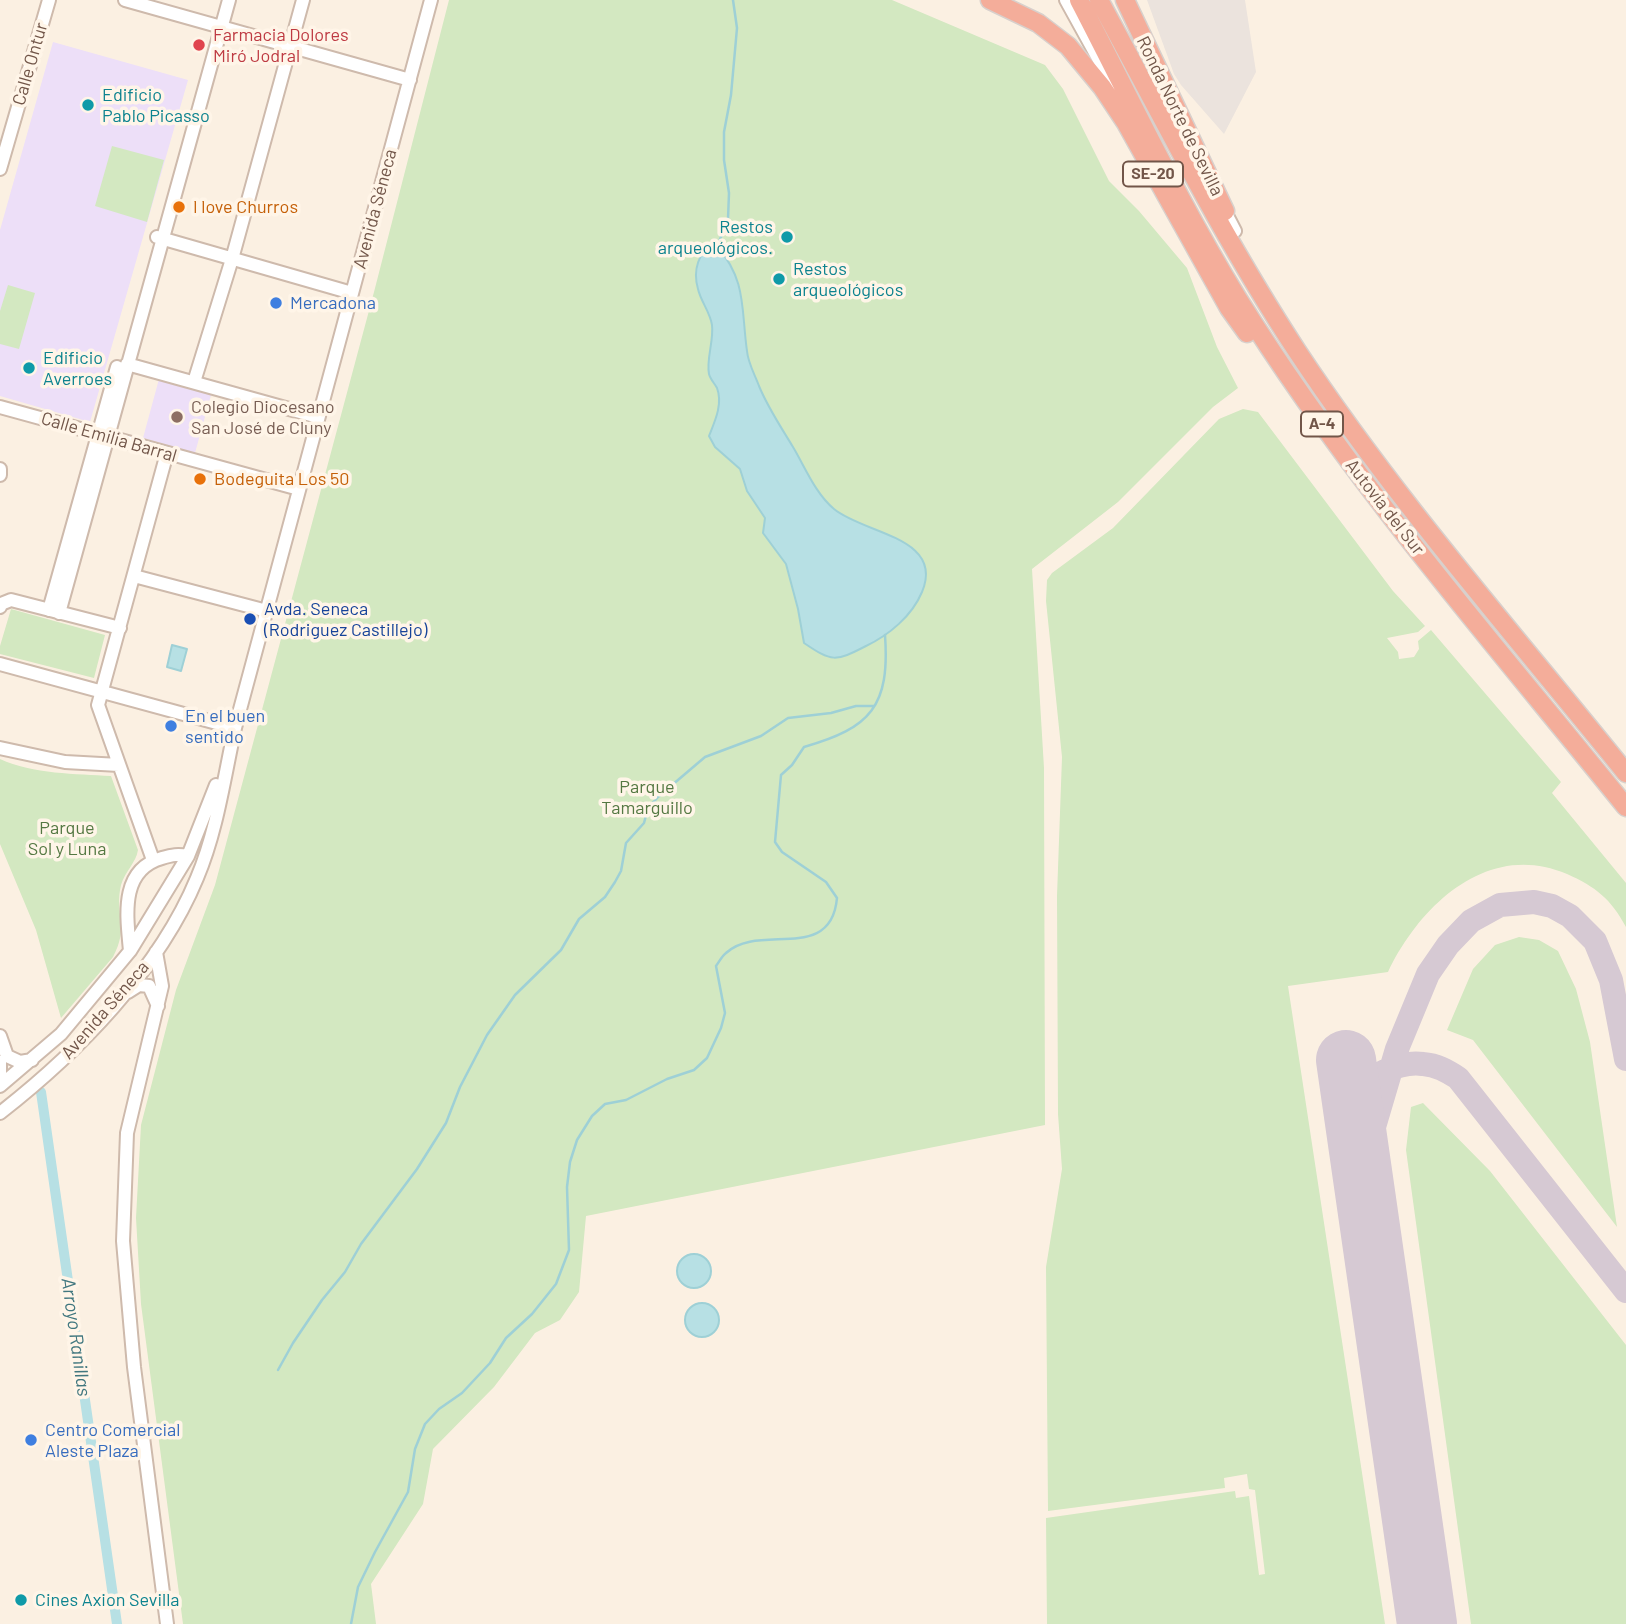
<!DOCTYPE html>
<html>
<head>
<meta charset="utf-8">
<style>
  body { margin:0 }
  canvas { display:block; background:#fbf0e2 }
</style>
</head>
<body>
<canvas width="1626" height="1624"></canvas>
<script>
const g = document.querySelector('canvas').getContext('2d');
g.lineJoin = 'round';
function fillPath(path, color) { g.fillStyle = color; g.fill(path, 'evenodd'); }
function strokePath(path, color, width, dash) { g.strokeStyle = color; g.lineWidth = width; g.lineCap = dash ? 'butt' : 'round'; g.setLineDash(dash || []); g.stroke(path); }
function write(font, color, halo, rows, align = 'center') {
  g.font = font + ' Barlow,sans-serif'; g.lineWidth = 7; g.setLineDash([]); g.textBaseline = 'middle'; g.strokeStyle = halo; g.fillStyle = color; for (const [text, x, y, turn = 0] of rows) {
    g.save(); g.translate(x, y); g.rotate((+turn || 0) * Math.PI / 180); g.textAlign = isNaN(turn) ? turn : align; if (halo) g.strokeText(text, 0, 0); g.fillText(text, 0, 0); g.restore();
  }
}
const industrial = new Path2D(`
  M 1147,0 L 1245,0 L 1256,72 L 1224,134 L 1181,85 L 1174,74 Z`);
const education = new Path2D(`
  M 53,42 L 188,80 L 90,422 L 0,396 L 0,230 Z
  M 159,379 L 211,395 L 195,453 L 143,438 Z`);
const green = new Path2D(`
  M 449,0 L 892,0 L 1045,65 L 1063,89 L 1109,181 L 1139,211 L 1187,268 L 1217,347 L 1238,388 L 1213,407 L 1118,502 L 1032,569 L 1044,768 L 1045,1125 L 586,1216 L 579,1292 L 560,1320 L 535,1333 L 494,1387 L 433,1449 L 423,1504 L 371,1584 L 376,1624 L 183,1624 L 141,1304 L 136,1218 L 141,1125 L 176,990 L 215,885 L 374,292 Z
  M 112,146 L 164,160 L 147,222 L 95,206 Z
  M 8,285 L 35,293 L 19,349 L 0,344 L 0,311 Z
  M 1243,409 L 1258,412 L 1393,591 L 1425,626 L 1418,632 L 1387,638 L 1398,652 L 1399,659 L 1414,657 L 1419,649 L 1418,641 L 1431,630 L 1561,782 L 1552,793 L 1626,883 L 1626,927 C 1611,899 1596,887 1567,874 C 1488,840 1420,905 1388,972 L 1288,986 L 1385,1624 L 1047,1624 L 1046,1518 L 1235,1491 L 1236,1498 L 1249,1496 L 1259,1575 L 1265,1574 L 1255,1490 L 1249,1489 L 1247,1474 L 1224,1478 L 1225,1488 L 1048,1511 L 1046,1267 L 1062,1169 L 1058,1114 L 1057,896 L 1062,757 L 1046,601 L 1047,580 L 1052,573 L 1113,528 L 1219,419 Z
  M 11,609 L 105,635 L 94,678 L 0,654 L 0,646 Z
  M 0,759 C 33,774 76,774 111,776 L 138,850 C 136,863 125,871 121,885 C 114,915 130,925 113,957 L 61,1018 L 36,930 L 0,844 Z
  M 1519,937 L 1539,940 L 1558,951 L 1576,989 L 1590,1042 L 1617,1227 L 1473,1040 L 1447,1030 L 1473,969 L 1495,945 Z
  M 1423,1103 L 1490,1171 L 1626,1345 L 1626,1624 L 1471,1624 L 1406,1150 L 1411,1107 Z`);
const water = new Path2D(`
  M 717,246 C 747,281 741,309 747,351 C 748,363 755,375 759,386 C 768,408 781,427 793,447 C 805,467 815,493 834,509 C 864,534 945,537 922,592 C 912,616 889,635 866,646 C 835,662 832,662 804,643 L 798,609 L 786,564 L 763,533 L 765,518 L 747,491 L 740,469 L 715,447 L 709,436 C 715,421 723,404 717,388 C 715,384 710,379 709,374 C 706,359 714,341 712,325 C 710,312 701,302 698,289 C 693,272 697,249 717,246 Z
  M 172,645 L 187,649 L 181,671 L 167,667 Z
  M677 1271a17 17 0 1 1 34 0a17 17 0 1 1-34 0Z
  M685 1320a17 17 0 1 1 34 0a17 17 0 1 1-34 0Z`);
const stream = new Path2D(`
  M 717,247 L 728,219 L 729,193 L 724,160 L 724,132 L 731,95 L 737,28 L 733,0
  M 278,1370 L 293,1343 L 322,1300 L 345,1272 L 361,1244 L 417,1169 L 446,1123 L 460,1087 L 487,1035 L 515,995 L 561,950 L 579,919 L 605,897 L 615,882 L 621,871 L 626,843 L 644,823 L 648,808 L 658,797 L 705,757 L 761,736 L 788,718 L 831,713 L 856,706 L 874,706
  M 351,1624 L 358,1587 L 375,1552 L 408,1492 L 415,1449 L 425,1424 L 439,1409 L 462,1393 L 490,1363 L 506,1338 L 532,1314 L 556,1284 L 569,1250 L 567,1187 L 570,1162 L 577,1140 L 592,1116 L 605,1104 L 626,1100 L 667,1079 L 694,1070 L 707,1058 L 721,1028 L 725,1013 L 716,966 C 719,962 722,956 726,953 C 759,922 831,964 837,898 L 826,882 L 782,852 L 775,842 L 781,775 L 792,765 L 804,747 C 871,728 890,706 885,635`);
const canal = new Path2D(`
  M 41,1092 L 117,1624`);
const taxiway = new Path2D(`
  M 1360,1157 C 1358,1138 1351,1115 1357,1097 C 1364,1075 1402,1061 1423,1064 C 1437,1065 1447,1071 1458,1078 L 1626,1291
  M 1367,1212 L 1371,1137 L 1397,1049 L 1428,974 L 1448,945 L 1471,921 L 1500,905 L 1534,902 L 1552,906 L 1570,916 L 1595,941 L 1611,980 L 1626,1059`);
const runway = new Path2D(`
  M 1346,1060 L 1427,1624`);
const minor = new Path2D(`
  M 125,0 L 410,80
  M 1066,0 L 1125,107
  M 0,169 L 49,0
  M 1221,204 L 1235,231
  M 157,237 L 352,293
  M 127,364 L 318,417
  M 194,382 L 232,259 L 303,0
  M 0,407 L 299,489
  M 0,469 L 0,475
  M 134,576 L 267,611
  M 0,607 L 1,604 L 11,600 L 120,628
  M 49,610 L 117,367
  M 59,613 L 229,0
  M 0,664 L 235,728
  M 0,748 L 65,762 L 119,765
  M 153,860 L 98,705 L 167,453
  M 130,951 C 127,917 119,870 162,858 C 172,855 178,854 188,856
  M 156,952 L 162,986 L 127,1133 L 123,1241 L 134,1367 L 167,1624
  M 128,992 L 139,985 L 149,986 L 158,1006
  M 0,1036 L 7,1056 L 20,1062 L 32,1060
  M 0,1062 L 0,1074
  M 0,1086 L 61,1034 L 130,951 L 188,856 L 216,785
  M 0,1113 C 77,1053 159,970 197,878 C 217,831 224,778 235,728 L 431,0`);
const highway = new Path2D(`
  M 990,0 L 1038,23 L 1068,46 L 1102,87 L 1126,123 L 1229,308 L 1247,333
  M 1079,0 C 1131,100 1179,203 1238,299 C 1351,480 1492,641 1626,807
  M 1099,0 C 1163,118 1223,238 1297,351 C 1394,498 1515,635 1626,773
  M 1125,0 L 1225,211`);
const markers = [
  [199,45,7,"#e0444e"],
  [88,105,7,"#0f9aa8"],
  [179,207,7,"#e8710a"],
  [787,237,7,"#0f9aa8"],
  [779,279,7,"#0f9aa8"],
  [276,303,7,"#3f7fe0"],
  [29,368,7,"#0f9aa8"],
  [177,417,7,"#8d6e63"],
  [200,479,7,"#e8710a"],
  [250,619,7,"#1a4fb4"],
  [171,726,7,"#3f7fe0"],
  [31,1440,7,"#3f7fe0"],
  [21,1600,7,"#0f9aa8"]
];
const shields = [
  [1153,174,60],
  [1322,424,42]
];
const shieldNames = [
  ["SE-20",1153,174],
  ["A-4",1322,424]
];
const healthNames = [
  ["Farmacia Dolores",213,35],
  ["Miró Jodral",213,56]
];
const streetNames = [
  ["Calle Ontur",30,64,-74],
  ["Ronda Norte de Sevilla",1180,116,64],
  ["Avenida Séneca",375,209,-75],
  ["Calle Emilia Barral",109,437,16],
  ["Autovía del Sur",1385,507,52],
  ["Avenida Séneca",105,1010,-49]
];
const cultureNames = [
  ["Edificio",102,95],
  ["Pablo Picasso",102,116],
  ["Restos",773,227,"right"],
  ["arqueológicos.",773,248,"right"],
  ["Restos",793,269],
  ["arqueológicos",793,290],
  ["Edificio",43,358],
  ["Averroes",43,379],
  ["Cines Axion Sevilla",35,1600]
];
const foodNames = [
  ["I love Churros",193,207],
  ["Bodeguita Los 50",214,479]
];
const shopNames = [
  ["Mercadona",290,303],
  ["En el buen",185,716],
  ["sentido",185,737],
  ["Centro Comercial",45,1430],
  ["Aleste Plaza",45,1451]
];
const educationNames = [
  ["Colegio Diocesano",191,407],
  ["San José de Cluny",191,428]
];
const transitNames = [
  ["Avda. Seneca",264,609],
  ["(Rodriguez Castillejo)",264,630]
];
const parkNames = [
  ["Parque",647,787],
  ["Tamarguillo",647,808],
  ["Parque",67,828],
  ["Sol y Luna",67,849]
];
const waterNames = [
  ["Arroyo Ranillas",76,1337,82]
];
fillPath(industrial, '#ebe3dd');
fillPath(education, '#eddff8');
fillPath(green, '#d3e8c1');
fillPath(water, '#b7e0e4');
strokePath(water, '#9ed0d6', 2);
strokePath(stream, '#9ed0d6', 2.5);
strokePath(canal, '#b7e0e4', 10);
strokePath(taxiway, '#d6c9d3', 24);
strokePath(runway, '#d6c9d3', 60);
strokePath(minor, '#cebaac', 16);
strokePath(highway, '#d8d0cc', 21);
strokePath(minor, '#fff', 12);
strokePath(highway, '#f4ad9a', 18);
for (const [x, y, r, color] of markers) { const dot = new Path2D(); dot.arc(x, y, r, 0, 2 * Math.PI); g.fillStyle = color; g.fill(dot); strokePath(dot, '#fff5e8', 2.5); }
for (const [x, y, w] of shields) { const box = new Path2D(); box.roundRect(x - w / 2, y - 12.5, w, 25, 5); g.fillStyle = '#fff5e8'; g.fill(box); strokePath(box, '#725649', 2); }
write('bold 16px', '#725649', null, shieldNames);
write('18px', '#be3a42', '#fff5e8', healthNames, 'left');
write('18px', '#725649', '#fff5e8', streetNames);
write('18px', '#0d838f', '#fff5e8', cultureNames, 'left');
write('18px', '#c56008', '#fff5e8', foodNames, 'left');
write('18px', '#366cbe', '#fff5e8', shopNames, 'left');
write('18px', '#785e54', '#fff5e8', educationNames, 'left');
write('18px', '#164399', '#fff5e8', transitNames, 'left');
write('18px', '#547842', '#fff5e8', parkNames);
write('italic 19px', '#41777f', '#fff5e8', waterNames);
</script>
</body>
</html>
